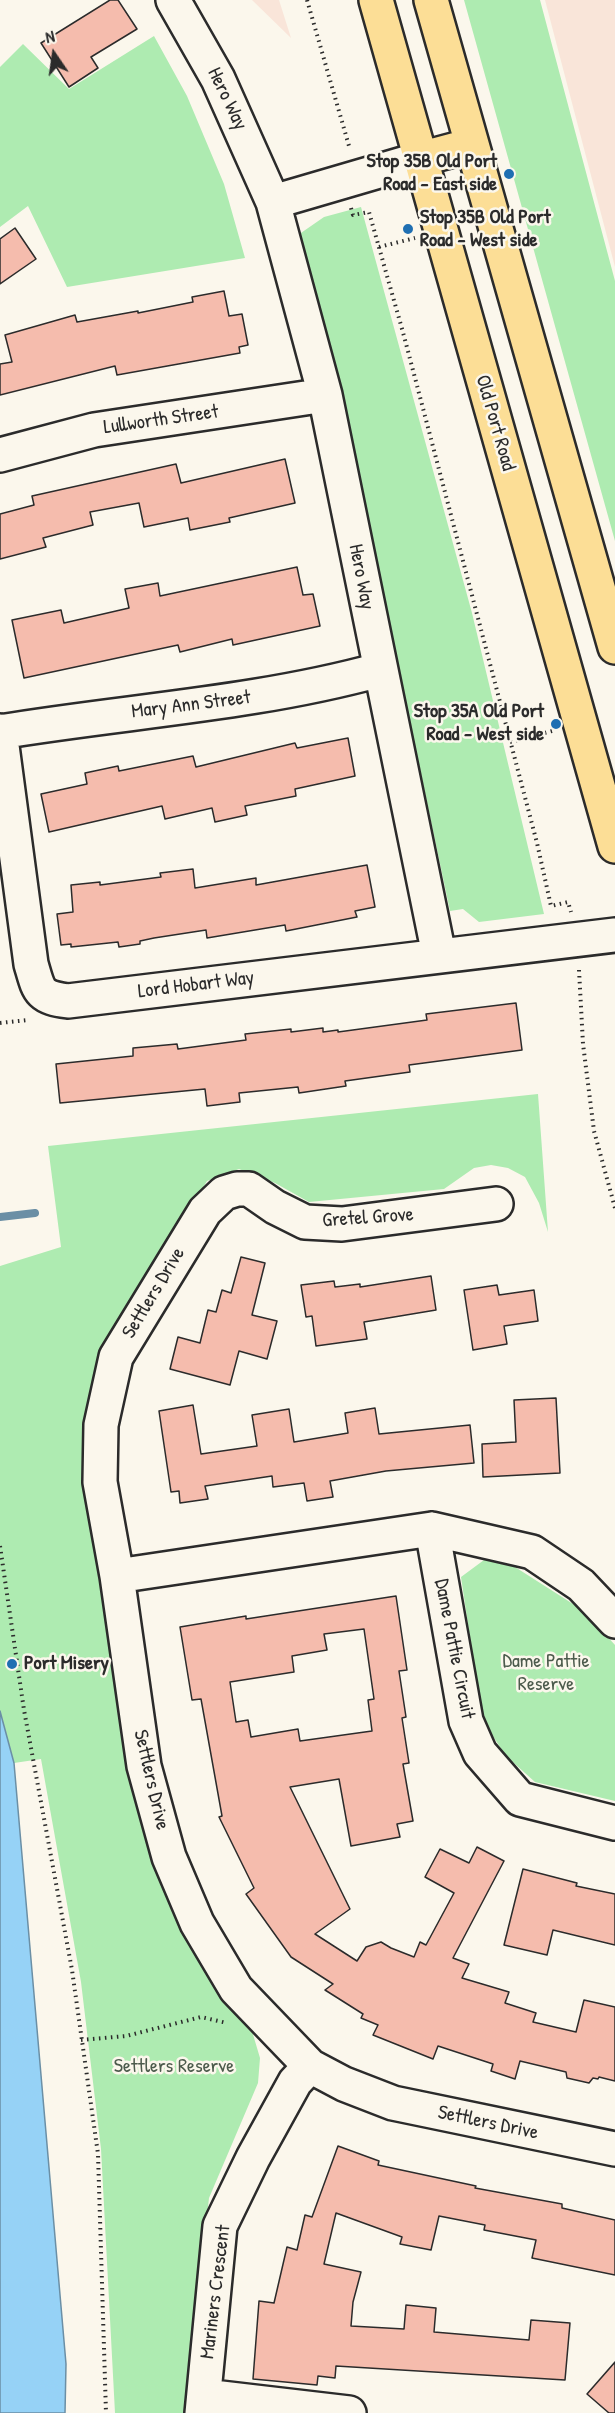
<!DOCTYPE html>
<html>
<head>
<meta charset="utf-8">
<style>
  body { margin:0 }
  #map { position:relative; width:615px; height:2413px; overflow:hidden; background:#fbf7ec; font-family:"Patrick Hand",sans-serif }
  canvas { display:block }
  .north { position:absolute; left:24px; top:24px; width:60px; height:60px; -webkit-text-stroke:4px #fbf7ec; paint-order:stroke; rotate:347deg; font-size:16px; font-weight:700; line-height:24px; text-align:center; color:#2b2b2b }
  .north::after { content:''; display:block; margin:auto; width:21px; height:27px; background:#2b2b2b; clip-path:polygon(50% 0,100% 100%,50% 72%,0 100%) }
</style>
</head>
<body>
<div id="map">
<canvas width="615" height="2413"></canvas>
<div class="north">N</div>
</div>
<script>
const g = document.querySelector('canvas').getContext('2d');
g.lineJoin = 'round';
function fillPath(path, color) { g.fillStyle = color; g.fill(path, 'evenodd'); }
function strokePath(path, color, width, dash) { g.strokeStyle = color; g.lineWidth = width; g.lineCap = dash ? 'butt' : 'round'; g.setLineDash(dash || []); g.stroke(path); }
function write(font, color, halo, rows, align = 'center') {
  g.font = font + ' "Patrick Hand",sans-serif'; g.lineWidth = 5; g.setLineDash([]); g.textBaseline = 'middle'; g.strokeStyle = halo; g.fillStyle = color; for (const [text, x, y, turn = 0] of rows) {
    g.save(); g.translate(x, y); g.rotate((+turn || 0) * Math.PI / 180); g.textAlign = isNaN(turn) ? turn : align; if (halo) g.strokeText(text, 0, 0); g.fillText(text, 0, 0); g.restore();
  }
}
const built = new Path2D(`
  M 252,0 L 279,0 L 291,38 Z
  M 545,0 L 615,0 L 615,267 Z`);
const green = new Path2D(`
  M 464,0 L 540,0 L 615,281 L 615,541 Z
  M 154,36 L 187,96 L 224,184 L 245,258 L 67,287 L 28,206 L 0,227 L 0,67 L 23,44 L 69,89 Z
  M 361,207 L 472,613 L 544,914 L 479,922 L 463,909 L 450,911 L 336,372 L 298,235 L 324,217 Z
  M 538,1094 L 548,1232 L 539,1203 L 525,1177 L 508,1168 L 491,1165 L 474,1168 L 444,1189 L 309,1202 L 275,1183 L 239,1169 L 207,1181 L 113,1338 L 95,1384 L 172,1903 L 213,1983 L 252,2031 L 260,2058 L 258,2083 L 209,2198 L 185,2413 L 115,2413 L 101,2149 L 81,1982 L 41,1759 L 14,1763 L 0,1711 L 0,1266 L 61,1247 L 48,1146 Z
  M 484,1560 L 515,1567 L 584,1611 L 615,1645 L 615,1801 L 535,1782 L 505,1755 L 482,1719 L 461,1577 Z`);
const water = new Path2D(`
  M 0,1711 L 14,1763 L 66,2364 L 65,2413 L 0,2413 Z`);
const stream = new Path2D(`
  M 0,1217 L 35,1213`);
const building = new Path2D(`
  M 110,0 L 118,0 L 137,29 L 91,57 L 98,68 L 69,87 L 41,43 Z
  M 15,228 L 36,259 L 0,284 L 0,239 Z
  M 224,291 L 229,316 L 242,314 L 248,345 L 239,347 L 240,353 L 117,375 L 115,366 L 0,395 L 0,364 L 12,362 L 5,335 L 75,315 L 77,322 L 138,311 L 138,313 L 193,302 L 192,297 Z
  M 285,459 L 295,503 L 229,518 L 230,522 L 190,530 L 188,518 L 144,527 L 139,503 L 90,512 L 93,525 L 43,538 L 46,547 L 0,559 L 0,514 L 34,505 L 32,496 L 176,464 L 181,483 Z
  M 297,567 L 303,595 L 313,594 L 320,626 L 233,645 L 232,639 L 180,652 L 178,645 L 24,678 L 12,620 L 61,610 L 64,623 L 129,608 L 125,589 L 158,583 L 160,596 Z
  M 348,738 L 355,776 L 295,789 L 296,796 L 245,806 L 247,815 L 215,822 L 212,808 L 165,819 L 162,806 L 49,832 L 41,794 L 87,784 L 85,773 L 118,766 L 119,771 L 193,756 L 196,767 L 295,743 L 297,748 Z
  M 367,865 L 375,907 L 355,911 L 357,917 L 286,931 L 285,925 L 207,938 L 206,930 L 154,938 L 140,941 L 140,944 L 119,947 L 118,942 L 71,947 L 71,944 L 61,945 L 57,914 L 73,912 L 71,885 L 100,882 L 100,885 L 161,877 L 160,873 L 193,869 L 195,888 L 256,878 L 256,885 Z
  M 516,1003 L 522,1050 L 409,1065 L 410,1072 L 345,1081 L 346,1086 L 299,1093 L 298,1087 L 239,1093 L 240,1102 L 207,1106 L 205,1089 L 60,1103 L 56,1064 L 133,1056 L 133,1048 L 177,1044 L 178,1049 L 246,1040 L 245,1034 L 291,1029 L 291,1032 L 323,1028 L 323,1032 L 338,1030 L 338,1032 L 427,1020 L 426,1014 Z
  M 241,1257 L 265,1263 L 252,1315 L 277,1321 L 267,1359 L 239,1351 L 230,1385 L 170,1369 L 178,1337 L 200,1343 L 208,1310 L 216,1312 L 222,1290 L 231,1293 Z
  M 431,1276 L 436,1310 L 364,1322 L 367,1339 L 316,1346 L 312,1316 L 306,1317 L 301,1285 L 334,1281 L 335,1287 L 360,1284 L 360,1287 Z
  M 497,1285 L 499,1295 L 534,1290 L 538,1321 L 504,1326 L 507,1344 L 473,1350 L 464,1290 Z
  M 556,1398 L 560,1473 L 483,1477 L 482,1444 L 516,1442 L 514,1400 Z
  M 193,1405 L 201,1454 L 257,1446 L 252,1415 L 289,1409 L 294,1442 L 348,1433 L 345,1413 L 375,1408 L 379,1434 L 470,1425 L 474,1463 L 386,1471 L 330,1481 L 333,1497 L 307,1501 L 304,1483 L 273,1487 L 272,1476 L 205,1486 L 208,1499 L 180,1503 L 179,1491 L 171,1492 L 159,1411 Z
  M 396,1596 L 407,1670 L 399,1671 L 406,1717 L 402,1718 L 409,1763 L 403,1764 L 413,1821 L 397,1824 L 400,1837 L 351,1846 L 339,1779 L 290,1787 L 350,1909 L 315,1934 L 357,1961 L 366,1947 L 381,1942 L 391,1948 L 414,1957 L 420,1942 L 426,1945 L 454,1893 L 425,1877 L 440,1849 L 469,1863 L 477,1847 L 504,1861 L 453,1958 L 469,1964 L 462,1978 L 509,1992 L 505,2003 L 536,2013 L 533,2022 L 576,2032 L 584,2000 L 615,2007 L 615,2081 L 599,2077 L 598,2079 L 593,2078 L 589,2083 L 567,2078 L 566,2072 L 520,2061 L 515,2079 L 491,2071 L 493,2064 L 438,2046 L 433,2059 L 373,2035 L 378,2025 L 361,2018 L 363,2014 L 325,1990 L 333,1984 L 291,1957 L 246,1894 L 254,1888 L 219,1817 L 222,1816 L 201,1699 L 192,1700 L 180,1627 L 246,1616 L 246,1619 ZM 364,1629 L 374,1699 L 368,1700 L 372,1731 L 300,1741 L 298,1729 L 251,1737 L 248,1720 L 236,1722 L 230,1682 L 294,1672 L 292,1656 L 327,1650 L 324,1634 Z
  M 523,1869 L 577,1883 L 576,1886 L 615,1894 L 615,1945 L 553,1930 L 547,1955 L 504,1945 Z
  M 338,2146 L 379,2161 L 378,2165 L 476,2186 L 475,2188 L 562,2204 L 562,2208 L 615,2220 L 615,2275 L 532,2258 L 536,2240 L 484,2230 L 485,2225 L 439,2216 L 431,2250 L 400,2244 L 402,2237 L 336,2213 L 324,2264 L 361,2272 L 353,2302 L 351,2326 L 404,2329 L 406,2305 L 436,2308 L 434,2332 L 529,2340 L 531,2320 L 570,2323 L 565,2380 L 336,2366 L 335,2378 L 318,2376 L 317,2385 L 253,2379 L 259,2301 L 274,2303 L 287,2247 L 297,2250 L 305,2215 L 312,2217 Z
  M 615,2362 L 615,2413 L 609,2413 L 587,2394 Z`);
const path = new Path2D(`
  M 307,0 L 349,146 L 346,147
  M 351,208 L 353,215 L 369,212 L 404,336 L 537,843 L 551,906 L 568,902 L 571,912
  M 379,247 L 415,238
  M 510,742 L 552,731
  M 579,970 L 583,1044 L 594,1131 L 615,1208
  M 0,1023 L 28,1020
  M 0,1546 L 24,1710 L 72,1970 L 98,2154 L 106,2413
  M 81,2040 L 126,2036 L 201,2017 L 227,2023`);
const minor = new Path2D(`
  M 173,0 L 218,79 L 273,202 L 325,395 L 439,955
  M 273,202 L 420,159
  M 0,455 L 94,430 L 325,395
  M 0,731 L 31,964 C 39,991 38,997 68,1001 L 615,935
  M 0,732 C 127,711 255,704 379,670
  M 496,1204 L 342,1224 L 305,1222 L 275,1207 L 249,1189 L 237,1189 L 224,1193 L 205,1211 L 116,1357 L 101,1425 L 100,1482 L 117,1576 L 144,1766 L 169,1857 L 197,1923 L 236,1989 L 310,2066 L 344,2084 L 393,2103 L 615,2149
  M 432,1529 L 466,1721 L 480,1753 L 520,1799 L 615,1823
  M 117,1576 L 432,1529 L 532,1552 L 581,1585 L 615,1621
  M 204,2396 L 349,2413
  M 202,2413 L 220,2226 L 253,2158 L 295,2082 L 310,2066`);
const major = new Path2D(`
  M 376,0 L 615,846
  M 431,0 L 615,647
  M 420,159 L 472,145`);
const markers = [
  [509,174,6,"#1f6fb2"],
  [408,229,6,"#1f6fb2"],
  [556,724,6,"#1f6fb2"],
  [12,1664,6,"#1f6fb2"]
];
const streetNames = [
  ["Hero Way",227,99,64],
  ["Lullworth Street",161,420,-8],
  ["Old Port Road",495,423,74],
  ["Hero Way",361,577,79],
  ["Mary Ann Street",191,705,-7],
  ["Lord Hobart Way",196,985,-7],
  ["Gretel Grove",368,1218,-4],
  ["Settlers Drive",154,1293,-59],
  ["Dame Pattie Circuit",454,1649,79],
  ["Settlers Drive",151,1780,77],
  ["Settlers Drive",488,2123,12],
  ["Mariners Crescent",216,2292,-83]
];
const poiNames = [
  ["Stop 35B Old Port",497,162],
  ["Road - East side",497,185],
  ["Stop 35B Old Port",420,218,"left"],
  ["Road - West side",420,241,"left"],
  ["Stop 35A Old Port",544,712],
  ["Road - West side",544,735],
  ["Port Misery",24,1664,"left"]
];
const parkNames = [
  ["Dame Pattie",546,1662],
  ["Reserve",546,1685],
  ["Settlers Reserve",174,2067]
];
fillPath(built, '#f9e5d9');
fillPath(green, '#aeebb1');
fillPath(water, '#96d2f6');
strokePath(water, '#6b8fa5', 1.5);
strokePath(stream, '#6b8fa5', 8);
fillPath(building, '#f5bcad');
strokePath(building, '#2b2b2b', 1.5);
strokePath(minor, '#2b2b2b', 38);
strokePath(major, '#2b2b2b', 38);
strokePath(path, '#2b2b2b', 4, [1.5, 4.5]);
strokePath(minor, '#fbf7ec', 33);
strokePath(major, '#fcde96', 33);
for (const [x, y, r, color] of markers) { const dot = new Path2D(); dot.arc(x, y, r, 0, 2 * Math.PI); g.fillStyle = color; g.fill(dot); strokePath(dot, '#fbf7ec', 2); }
write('20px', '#2b2b2b', '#fbf7ec', streetNames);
write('bold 20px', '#2b2b2b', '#fbf7ec', poiNames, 'right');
write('20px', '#4c5b4c', '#fbf7ec', parkNames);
</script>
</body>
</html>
